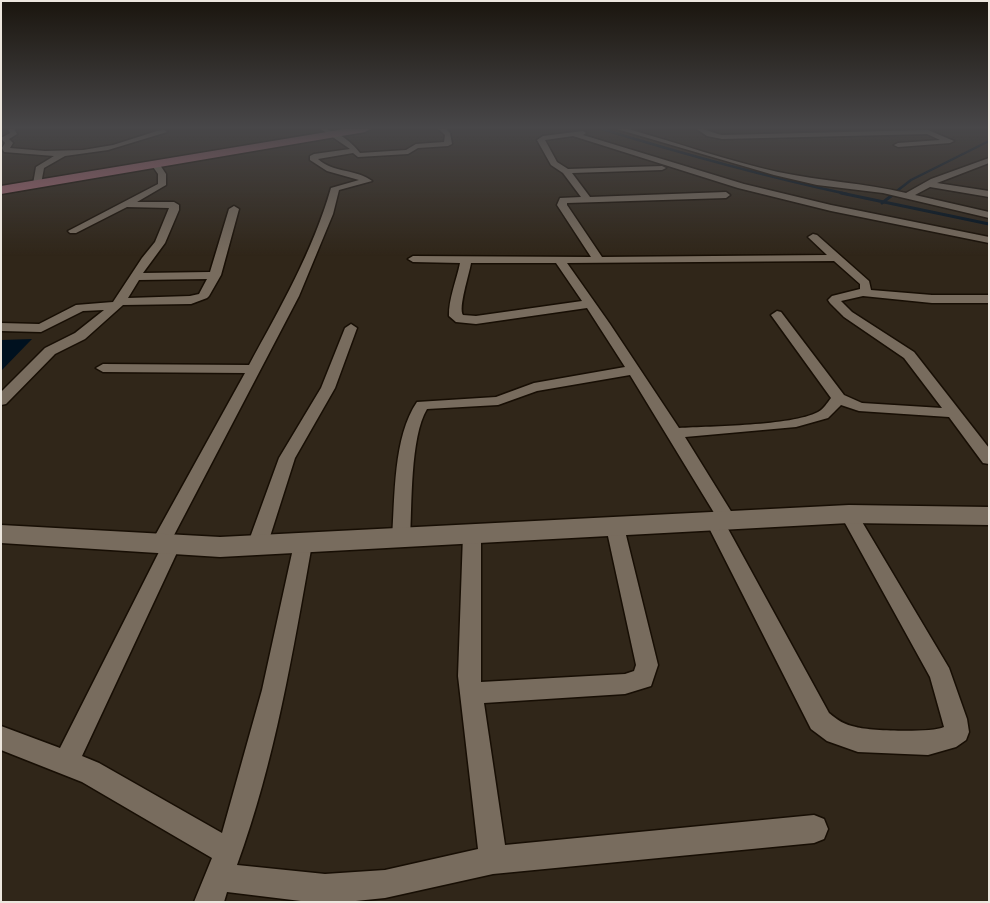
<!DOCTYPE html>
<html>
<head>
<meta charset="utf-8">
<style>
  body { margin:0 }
  #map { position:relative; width:990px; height:903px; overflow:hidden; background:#302619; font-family:"Roboto Condensed",sans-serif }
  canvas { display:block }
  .frame { position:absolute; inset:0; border:2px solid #ece6de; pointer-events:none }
</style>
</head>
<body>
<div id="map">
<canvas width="990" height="903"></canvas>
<div class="frame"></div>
</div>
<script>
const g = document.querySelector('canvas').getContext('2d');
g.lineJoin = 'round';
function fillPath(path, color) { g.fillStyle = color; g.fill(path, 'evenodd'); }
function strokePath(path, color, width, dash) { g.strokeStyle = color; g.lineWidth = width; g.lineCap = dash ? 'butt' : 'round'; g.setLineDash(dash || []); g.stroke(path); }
const water = new Path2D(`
  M 32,339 L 1,371 L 1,340 Z`);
const streamFar1 = new Path2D(`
  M 602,129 C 683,154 764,176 847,194
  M 893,194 L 911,180 L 989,141`);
const stream = new Path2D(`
  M 841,193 L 989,224
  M 882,203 L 895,193`);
const street = new Path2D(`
  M 8,129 L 14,129 L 17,134 L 9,139 L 13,143 L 10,148 L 45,151 L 83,150 L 113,145 L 157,131 L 164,130 L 167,132 L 108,150 L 65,156 L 44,168 L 41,184 L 37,187 L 33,184 L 36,167 L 54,156 L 4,152 L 2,148 L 5,143 L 1,138 L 10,133 Z
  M 321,129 C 335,129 351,141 360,153 L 406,150 L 416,144 L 444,142 L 445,135 L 439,129 L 446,129 L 450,133 L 452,144 L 448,146 L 418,148 L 408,154 L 358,157 L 353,153 L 318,159 C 333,173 357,169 372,181 L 339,190 L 333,214 L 299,296 L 173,537 L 179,539 L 181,544 L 82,756 L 99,763 L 222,833 L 262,690 L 294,544 L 296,539 L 303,537 L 310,539 L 312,544 C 293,652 275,761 237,865 L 325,874 L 385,870 L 478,849 L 458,676 L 463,535 L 465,530 L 472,528 L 479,530 L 481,535 L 481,682 L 625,674 L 634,671 L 636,665 L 606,527 L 608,522 L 615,520 L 622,522 L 624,527 L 658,665 L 651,686 L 625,694 L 484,703 L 505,845 L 814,815 L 824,819 L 828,829 L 824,839 L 814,843 L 493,874 L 385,898 L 346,902 L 309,902 L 227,892 L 224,902 L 194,902 L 212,858 L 82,782 L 1,750 L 1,726 L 60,748 L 160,550 L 153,548 L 151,543 L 245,373 L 103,372 L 96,368 L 103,364 L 249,365 C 280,308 313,251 331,188 L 359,180 L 327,171 L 310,160 L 310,156 L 314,154 L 350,149 Z
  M 617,129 L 628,129 C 678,143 728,161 778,172 C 821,181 864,183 906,193 L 931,179 L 989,158 L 989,163 L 937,183 L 989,191 L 989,197 L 930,187 L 915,195 L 989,212 L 989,218 L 883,193 L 817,185 L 774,175 Z
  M 697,129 C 706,129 713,133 722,135 L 928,130 L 954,141 L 950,143 L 898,147 L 894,145 L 898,143 L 940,140 L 927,134 L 722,139 L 707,136 Z
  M 583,131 L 586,133 L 583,135 L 744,184 L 831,205 L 989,237 L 989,243 L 831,211 L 738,188 L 573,136 L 545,140 L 557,162 L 568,169 L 662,166 L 666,168 L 662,170 L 572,173 L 590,197 L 726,192 L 730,195 L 726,198 L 567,203 L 567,205 L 602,257 L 827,255 L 808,237 L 813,234 L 817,235 L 869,281 L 871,290 L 932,295 L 989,295 L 989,303 L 932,303 L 863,296 L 841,301 L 852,312 L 914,352 L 989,448 L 989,464 L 983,463 L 949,417 L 859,411 L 841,405 L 828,418 L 796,427 L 685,437 L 737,521 L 734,526 L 727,527 L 829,713 C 837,720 845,725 856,727 C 870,731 931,733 944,727 L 930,677 L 840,514 L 843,510 L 849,508 L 855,510 L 949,668 L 967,719 L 969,732 L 966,740 L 956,747 L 928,755 L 858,752 L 827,741 L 811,729 L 706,522 L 709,517 L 716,516 L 630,375 L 537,391 L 498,405 L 427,409 C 410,437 412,506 410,539 L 408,544 L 401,546 L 394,544 L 392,539 C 395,497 393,437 417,402 L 496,397 L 534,383 L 625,367 L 587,308 L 476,324 L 456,322 L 449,316 C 448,300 457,279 460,263 L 413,262 L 408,259 L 413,256 L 591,257 L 557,205 L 560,198 L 581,197 L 563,173 L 551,165 L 537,140 L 543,136 ZM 834,261 L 860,284 L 860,289 L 832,296 L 828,300 L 830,303 L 844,317 L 904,358 L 942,408 L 862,403 L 844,395 L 781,312 L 777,311 L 771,315 L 831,398 C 827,403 824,409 818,412 C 791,426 711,426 679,428 L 610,324 L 567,263 ZM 471,263 L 556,263 L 582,301 L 476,316 L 463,315 C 458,308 469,275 471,263 Z
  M 152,162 L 158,162 L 166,174 L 166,185 L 137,202 L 174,202 L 179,205 L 179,210 L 165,243 L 143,273 L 210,272 L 229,209 L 234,206 L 239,209 L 221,275 L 209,296 L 207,298 L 191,304 L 123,305 L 85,339 L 55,354 L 6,404 L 1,405 L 1,392 L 45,348 L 75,333 L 104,310 L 83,311 L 41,332 L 1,331 L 1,323 L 39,324 L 76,305 L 113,302 L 142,258 L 155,242 L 169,208 L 127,207 L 76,233 L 70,233 L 68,231 L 158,184 L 158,174 L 151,164 ZM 207,279 L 199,294 L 190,296 L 128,298 L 139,280 Z
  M 351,324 L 357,328 L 335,388 L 295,458 L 267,546 L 264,551 L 257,553 L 250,551 L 247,546 L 279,458 L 321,388 L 345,328 Z`);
const secondary = new Path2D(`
  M 849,505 L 989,507 L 989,525 L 849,523 L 220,557 L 1,543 L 1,525 L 220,537 Z`);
const primary = new Path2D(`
  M 345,129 L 370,129 L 365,132 L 1,194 L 1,186 Z`);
fillPath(water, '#00111f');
strokePath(streamFar1, '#00111f', 2.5);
strokePath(stream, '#00111f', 3);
strokePath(street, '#170e04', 3);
strokePath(secondary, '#170e04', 3);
strokePath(primary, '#170e04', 3);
fillPath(street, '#786c5e');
fillPath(secondary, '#786c5e');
fillPath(primary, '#a86975');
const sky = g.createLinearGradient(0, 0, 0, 256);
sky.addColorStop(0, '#1a150e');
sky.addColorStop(0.5, '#484749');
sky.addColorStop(1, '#48474900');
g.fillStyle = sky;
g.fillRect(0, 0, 990, 256);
</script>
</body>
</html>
